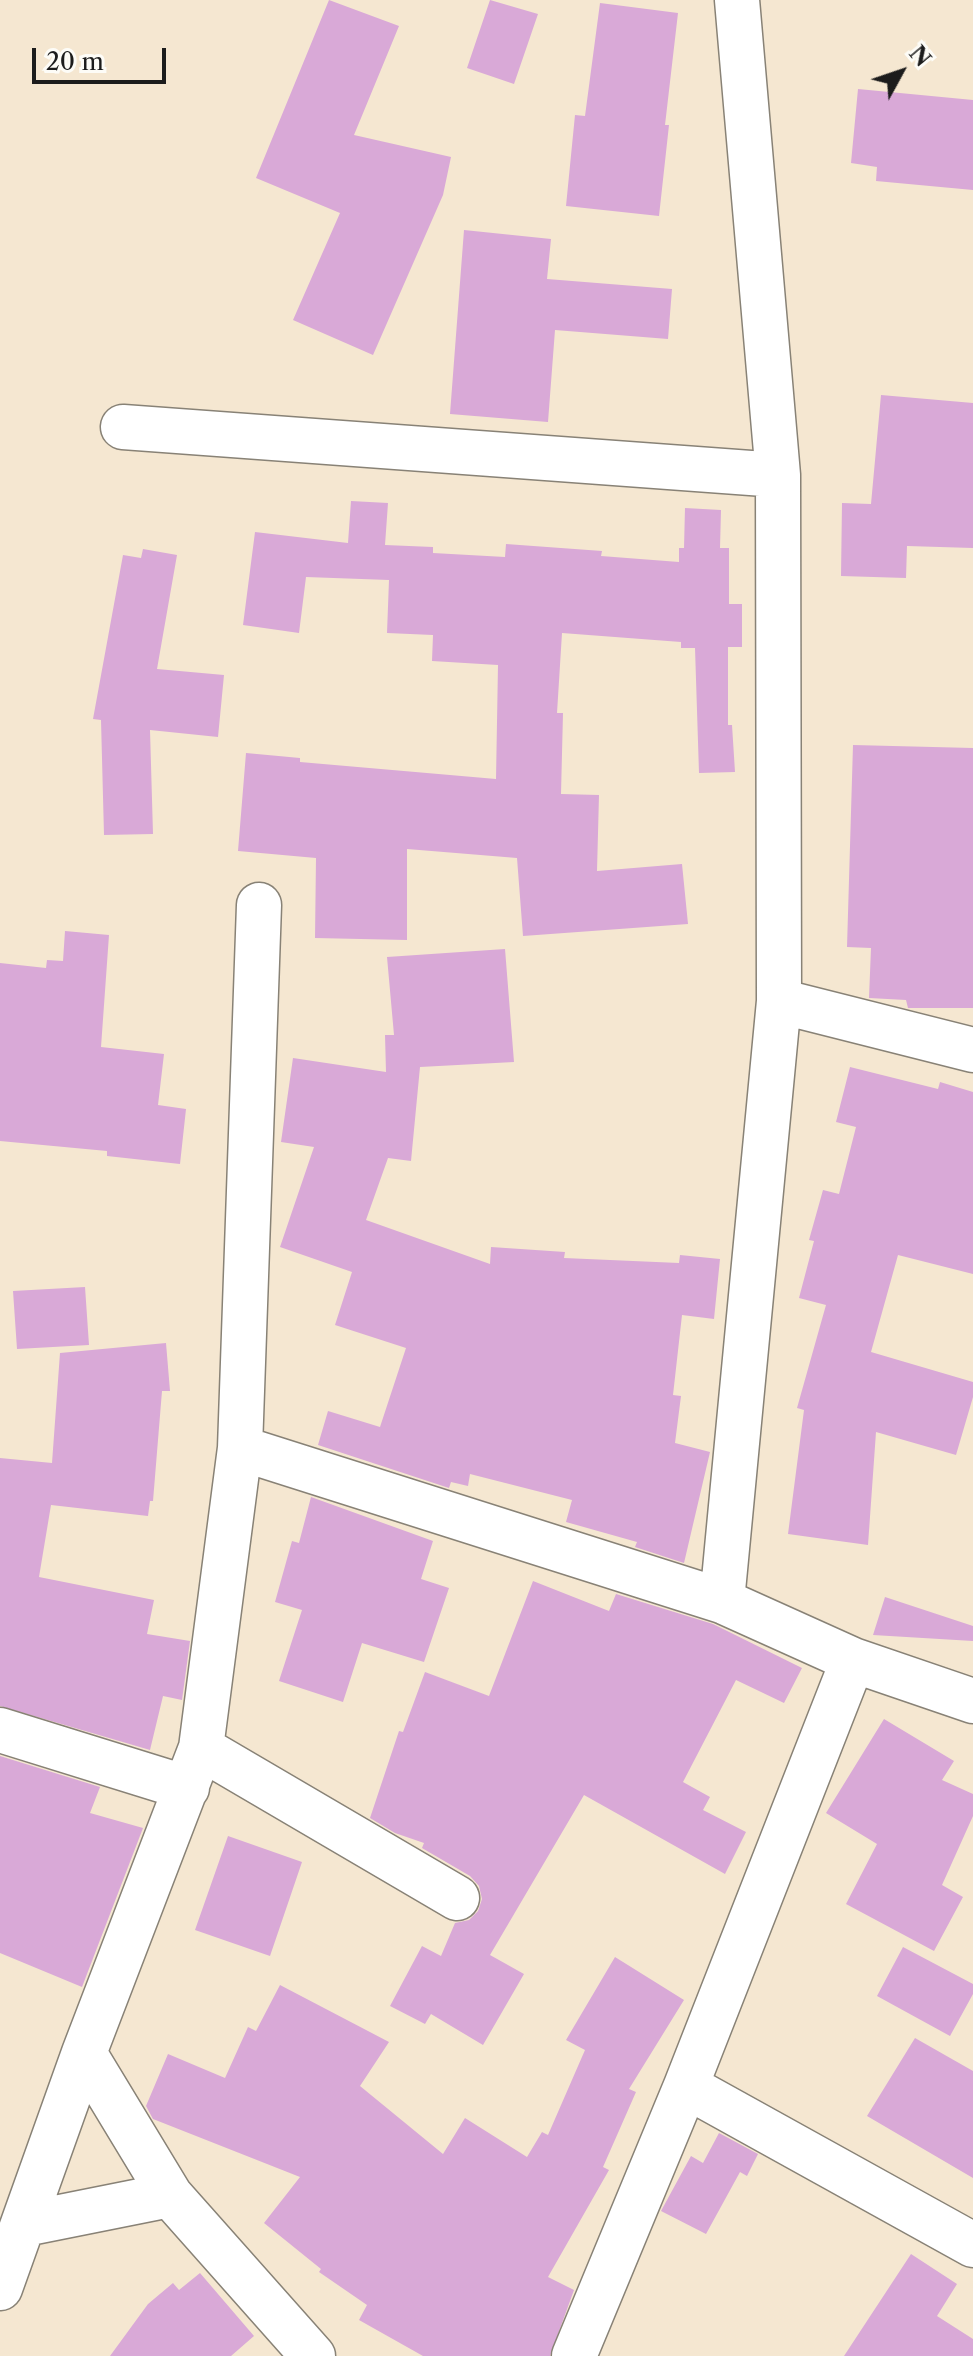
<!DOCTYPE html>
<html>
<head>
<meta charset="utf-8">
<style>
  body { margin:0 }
  #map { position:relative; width:973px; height:2356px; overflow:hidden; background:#f5e7d1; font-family:"Libre Caslon Text",serif }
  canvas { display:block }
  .north { position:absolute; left:861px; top:32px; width:80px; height:80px; -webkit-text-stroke:6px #fdfcf7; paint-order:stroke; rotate:50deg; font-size:22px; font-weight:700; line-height:32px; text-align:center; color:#1c1c1c }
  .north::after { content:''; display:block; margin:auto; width:28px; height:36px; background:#1c1c1c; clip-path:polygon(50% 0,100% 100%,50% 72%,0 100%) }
  .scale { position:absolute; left:32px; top:48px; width:134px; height:36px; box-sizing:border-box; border:4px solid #1c1c1c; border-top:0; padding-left:10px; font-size:24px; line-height:28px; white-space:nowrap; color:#1c1c1c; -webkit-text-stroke:6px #fdfcf7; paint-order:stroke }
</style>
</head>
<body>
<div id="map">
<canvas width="973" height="2356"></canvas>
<div class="north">N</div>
<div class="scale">20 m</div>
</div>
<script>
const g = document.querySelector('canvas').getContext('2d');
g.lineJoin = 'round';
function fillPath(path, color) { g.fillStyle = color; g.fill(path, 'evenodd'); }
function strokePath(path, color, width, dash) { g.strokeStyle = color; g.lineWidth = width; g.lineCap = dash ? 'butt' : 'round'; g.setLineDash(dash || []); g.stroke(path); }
const building = new Path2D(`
  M 329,0 L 399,26 L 354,135 L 451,157 L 443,195 L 373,355 L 293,320 L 340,213 L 256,178 Z
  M 490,0 L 538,14 L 514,84 L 467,68 Z
  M 600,3 L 678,13 L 665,125 L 669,125 L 659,216 L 566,206 L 575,115 L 585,116 Z
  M 858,89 L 973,100 L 973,190 L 876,181 L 877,167 L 851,163 Z
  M 464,230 L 551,239 L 547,279 L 672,289 L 668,339 L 555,330 L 548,422 L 450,414 Z
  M 881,395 L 973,403 L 973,548 L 907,546 L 906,578 L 841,576 L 842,503 L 871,504 Z
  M 351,501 L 388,503 L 385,545 L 433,547 L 433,553 L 505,557 L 506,544 L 602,551 L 601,556 L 679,562 L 679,548 L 684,548 L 685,508 L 721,510 L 720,548 L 729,548 L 729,604 L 742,604 L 742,647 L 728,647 L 728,725 L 732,725 L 735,772 L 699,773 L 695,648 L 681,648 L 681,642 L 562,633 L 557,713 L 563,713 L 561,794 L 599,795 L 597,871 L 682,864 L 688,924 L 523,936 L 517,858 L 407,849 L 407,940 L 315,938 L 316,858 L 238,851 L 246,753 L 300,758 L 300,762 L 496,779 L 498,665 L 432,661 L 433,635 L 387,633 L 389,580 L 306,577 L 299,633 L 243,625 L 255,532 L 348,543 Z
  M 143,549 L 177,555 L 157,669 L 224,675 L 218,737 L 150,730 L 153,834 L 104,835 L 101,720 L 93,719 L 123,555 L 141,558 Z
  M 853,745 L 973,748 L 973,1008 L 908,1008 L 906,1000 L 869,998 L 871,948 L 847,947 Z
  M 65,931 L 109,935 L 101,1047 L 164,1054 L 158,1105 L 186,1109 L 180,1164 L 107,1156 L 107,1151 L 0,1141 L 0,963 L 46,968 L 47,960 L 63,961 Z
  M 505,949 L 514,1062 L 420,1067 L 411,1161 L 388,1158 L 366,1220 L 490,1264 L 491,1247 L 565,1252 L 564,1258 L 679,1263 L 680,1255 L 720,1259 L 714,1319 L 682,1315 L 673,1395 L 681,1396 L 675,1443 L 710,1452 L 684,1563 L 635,1547 L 637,1542 L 566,1522 L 572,1500 L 470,1474 L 468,1486 L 451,1482 L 449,1488 L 318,1445 L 328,1411 L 380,1427 L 406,1348 L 335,1325 L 352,1272 L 280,1247 L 314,1147 L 281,1142 L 293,1058 L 386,1072 L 385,1035 L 394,1035 L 387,957 Z
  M 850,1067 L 938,1089 L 940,1082 L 973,1092 L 973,1274 L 898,1255 L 871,1352 L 973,1382 L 973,1397 L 956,1455 L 876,1432 L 868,1545 L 788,1534 L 804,1410 L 797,1408 L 826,1305 L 799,1298 L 814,1241 L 809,1240 L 823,1190 L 839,1194 L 856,1127 L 836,1122 Z
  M 85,1287 L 89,1345 L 17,1349 L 13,1291 Z
  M 166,1343 L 170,1391 L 162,1391 L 153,1501 L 150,1501 L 148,1516 L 51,1505 L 39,1577 L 154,1600 L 147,1634 L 190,1641 L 182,1700 L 163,1696 L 150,1750 L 0,1706 L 0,1458 L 52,1463 L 60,1353 Z
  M 311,1497 L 433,1541 L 421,1579 L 449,1588 L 424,1662 L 362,1643 L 343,1702 L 279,1681 L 302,1610 L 275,1602 L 292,1541 L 299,1543 Z
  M 533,1581 L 609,1611 L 616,1594 L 713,1624 L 802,1668 L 784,1703 L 736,1680 L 683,1782 L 710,1797 L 703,1810 L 746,1832 L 725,1874 L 584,1795 L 490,1955 L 524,1974 L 483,2045 L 431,2014 L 425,2024 L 390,2006 L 422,1946 L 441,1956 L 455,1923 L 469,1920 L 478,1911 L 482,1899 L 479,1886 L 470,1876 L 422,1848 L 424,1843 L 395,1833 L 370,1818 L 399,1731 L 403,1732 L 425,1672 L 489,1696 Z
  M 885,1597 L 973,1626 L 973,1641 L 873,1635 Z
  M 884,1719 L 954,1761 L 942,1780 L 973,1794 L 973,1816 L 942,1885 L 963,1897 L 934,1951 L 846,1904 L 877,1844 L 826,1813 Z
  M 0,1756 L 100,1787 L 90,1813 L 143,1828 L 82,1987 L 0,1953 Z
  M 228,1836 L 302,1862 L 270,1956 L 195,1930 Z
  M 903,1947 L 973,1984 L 973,1994 L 950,2036 L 877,1996 Z
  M 615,1957 L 684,2000 L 629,2089 L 636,2092 L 603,2167 L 609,2170 L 548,2277 L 574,2290 L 550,2356 L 423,2356 L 359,2320 L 367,2305 L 319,2272 L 321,2269 L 264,2223 L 300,2177 L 153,2119 L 146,2106 L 168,2054 L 225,2078 L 248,2027 L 256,2031 L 280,1985 L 389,2042 L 360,2086 L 443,2154 L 465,2118 L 527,2157 L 542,2132 L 548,2135 L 585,2050 L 566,2040 Z
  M 915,2038 L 973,2071 L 973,2178 L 867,2116 Z
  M 719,2133 L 758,2154 L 747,2176 L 740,2172 L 706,2234 L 661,2211 L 691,2156 L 703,2163 Z
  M 911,2254 L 957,2284 L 937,2316 L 973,2339 L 973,2356 L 844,2356 Z
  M 200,2273 L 254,2336 L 231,2356 L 110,2356 L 148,2304 L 173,2283 L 179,2290 Z`);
const minor = new Path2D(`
  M 123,427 L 778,475
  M 779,1001 L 973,1050
  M 240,1448 L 722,1601 L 853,1660 L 973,1701
  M 722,1601 L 779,1001 L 778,475 L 737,0
  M 0,1730 L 187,1788
  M 201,1748 L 457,1898
  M 84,2053 L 170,2195 L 313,2356
  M 686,2086 L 973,2245
  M 25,2224 L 170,2195
  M 0,2288 L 84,2053 L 201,1748 L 240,1448 L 259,905
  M 574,2356 L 686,2086 L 853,1660`);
fillPath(building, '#d9a9d7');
strokePath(minor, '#888276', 47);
strokePath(minor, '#fff', 44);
</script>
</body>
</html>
